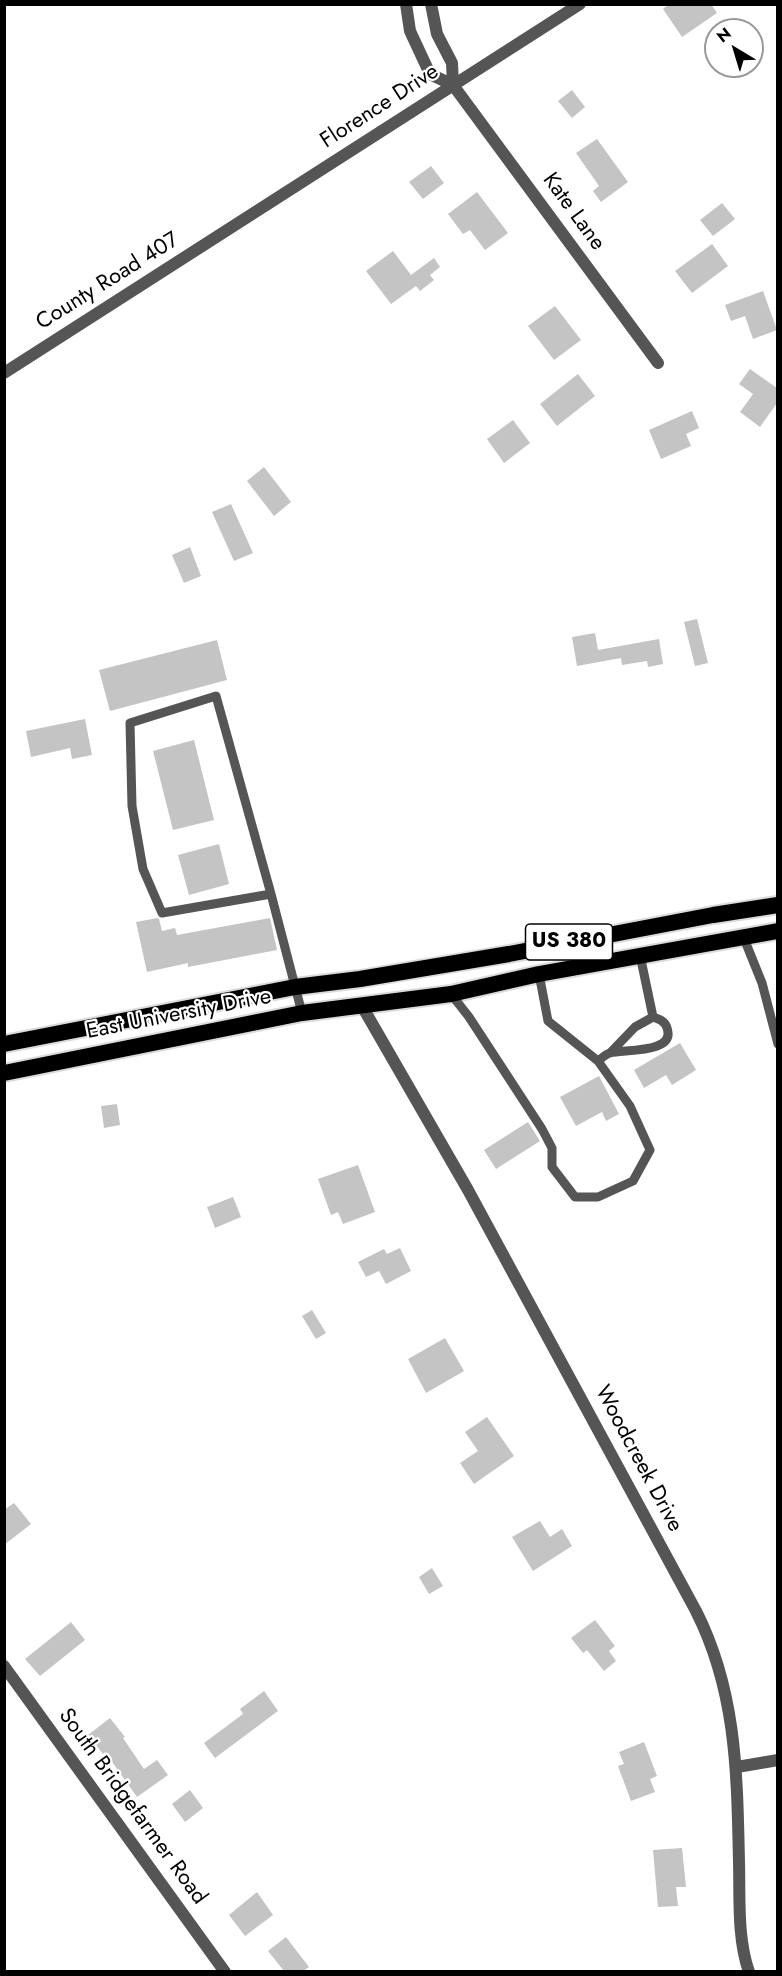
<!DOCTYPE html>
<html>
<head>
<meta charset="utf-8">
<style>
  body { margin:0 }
  #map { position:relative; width:782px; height:1976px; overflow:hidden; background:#fff; font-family:Jost,sans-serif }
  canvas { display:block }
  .frame { position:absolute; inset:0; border:6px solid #000; pointer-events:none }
  .north { position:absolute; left:704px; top:18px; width:60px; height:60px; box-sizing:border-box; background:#fff; border:2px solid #999; border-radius:50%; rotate:322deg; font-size:16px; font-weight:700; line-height:24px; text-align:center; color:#000 }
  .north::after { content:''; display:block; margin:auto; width:21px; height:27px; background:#000; clip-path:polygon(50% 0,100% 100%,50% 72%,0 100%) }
</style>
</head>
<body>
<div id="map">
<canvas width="782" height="1976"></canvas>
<div class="frame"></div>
<div class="north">N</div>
</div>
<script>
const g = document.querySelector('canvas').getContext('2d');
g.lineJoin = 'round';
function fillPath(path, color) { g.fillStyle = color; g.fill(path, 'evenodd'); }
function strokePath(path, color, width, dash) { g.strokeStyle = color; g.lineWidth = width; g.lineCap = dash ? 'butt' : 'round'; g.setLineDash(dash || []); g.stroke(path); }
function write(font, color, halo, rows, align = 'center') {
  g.font = font + ' Jost,sans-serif'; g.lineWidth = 4.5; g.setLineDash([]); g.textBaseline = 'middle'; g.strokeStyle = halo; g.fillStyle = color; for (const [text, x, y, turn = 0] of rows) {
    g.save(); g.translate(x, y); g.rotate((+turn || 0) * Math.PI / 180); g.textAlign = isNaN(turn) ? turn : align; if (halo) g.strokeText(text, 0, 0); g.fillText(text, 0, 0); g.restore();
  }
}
const building = new Path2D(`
  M 669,4 L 711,4 L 717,13 L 682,37 L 663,9 Z
  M 572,90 L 585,107 L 572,118 L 558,101 Z
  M 597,139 L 628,182 L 601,202 L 593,191 L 599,186 L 576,153 Z
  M 431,166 L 444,183 L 423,199 L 409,182 Z
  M 477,192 L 508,233 L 485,250 L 470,230 L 463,234 L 448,214 Z
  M 722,203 L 735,219 L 713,236 L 700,220 Z
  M 712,244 L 728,266 L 692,293 L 675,271 Z
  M 393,251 L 411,275 L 434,258 L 440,267 L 430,275 L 434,280 L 420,291 L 416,286 L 391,304 L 366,271 Z
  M 763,291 L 777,330 L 753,339 L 745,316 L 731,321 L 725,305 Z
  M 555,306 L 581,340 L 554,360 L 528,326 Z
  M 750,369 L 777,388 L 777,403 L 760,427 L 740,412 L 753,394 L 739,384 Z
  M 578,374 L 595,396 L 557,426 L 540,404 Z
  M 692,411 L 699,428 L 686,434 L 691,446 L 661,459 L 649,430 Z
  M 513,420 L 530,443 L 504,463 L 487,439 Z
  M 264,467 L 291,502 L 274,516 L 247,481 Z
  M 231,504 L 253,553 L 234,561 L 212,512 Z
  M 190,547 L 201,576 L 184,583 L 172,555 Z
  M 697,619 L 708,663 L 695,666 L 684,622 Z
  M 595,633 L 598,650 L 659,639 L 663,664 L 648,667 L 647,661 L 622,665 L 621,658 L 577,666 L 572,637 Z
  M 217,640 L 227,680 L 110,711 L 99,670 Z
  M 85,719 L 92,755 L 72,759 L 70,748 L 31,757 L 26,731 Z
  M 194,740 L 214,820 L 173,830 L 153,751 Z
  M 219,844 L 229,884 L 189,895 L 178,855 Z
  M 157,918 L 159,919 L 162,931 L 175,928 L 177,935 L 270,918 L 277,950 L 188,967 L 188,963 L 147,972 L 136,922 Z
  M 680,1043 L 696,1070 L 672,1085 L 666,1075 L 644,1088 L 634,1070 Z
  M 599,1076 L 619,1114 L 606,1121 L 602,1112 L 576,1126 L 560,1097 Z
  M 117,1104 L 120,1125 L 104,1128 L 101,1106 Z
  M 528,1122 L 540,1141 L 496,1169 L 484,1150 Z
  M 358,1165 L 375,1212 L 343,1224 L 338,1212 L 331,1215 L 318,1179 Z
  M 233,1197 L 241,1217 L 215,1228 L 207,1207 Z
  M 400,1248 L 411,1271 L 386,1284 L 379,1271 L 366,1277 L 358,1262 L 384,1249 L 387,1254 Z
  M 312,1310 L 326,1333 L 316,1339 L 302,1316 Z
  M 445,1338 L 464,1371 L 426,1393 L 408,1359 Z
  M 487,1417 L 514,1456 L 474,1484 L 460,1463 L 478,1451 L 465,1432 Z
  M 14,1503 L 31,1524 L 4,1545 L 4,1510 Z
  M 540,1521 L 550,1537 L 562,1529 L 572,1546 L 533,1571 L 512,1537 Z
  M 432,1568 L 443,1586 L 429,1594 L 419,1577 Z
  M 595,1620 L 615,1646 L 609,1651 L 616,1661 L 604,1671 L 587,1650 L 583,1653 L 571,1638 Z
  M 71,1622 L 85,1640 L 40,1676 L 25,1659 Z
  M 264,1691 L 278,1711 L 215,1758 L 204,1743 L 243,1714 L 240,1709 Z
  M 110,1718 L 125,1737 L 123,1738 L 144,1769 L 157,1760 L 168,1775 L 137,1797 L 105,1752 L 103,1754 L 88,1735 Z
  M 644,1742 L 657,1776 L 650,1779 L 655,1792 L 631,1801 L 618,1766 L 624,1764 L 619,1752 Z
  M 190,1790 L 203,1808 L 185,1822 L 172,1804 Z
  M 682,1848 L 686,1887 L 676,1887 L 678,1906 L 658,1907 L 653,1850 Z
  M 257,1892 L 273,1915 L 245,1936 L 229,1915 Z
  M 286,1937 L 309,1967 L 303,1971 L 284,1971 L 268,1951 Z`);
const service = new Path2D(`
  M 271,894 L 162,913 L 143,869 L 132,806 L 130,723 L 216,696 L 271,894 L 302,1013
  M 743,936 L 762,983 L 778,1044
  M 451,994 L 469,1017 L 542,1129 L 552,1148 L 552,1167 L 575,1197 L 598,1197 L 633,1181 L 650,1150 L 630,1106 L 598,1061 L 548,1021 L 539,974
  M 610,1053 L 635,1027 L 653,1017
  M 598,1061 C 602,1058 606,1054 610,1053 C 623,1049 676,1054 667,1028 C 665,1021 659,1019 653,1017 L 640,955`);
const minor = new Path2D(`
  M 406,4 L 410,31 L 430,74 L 453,85 L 658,363
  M 431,4 L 437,34 L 452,63 L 453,85
  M 4,373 L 580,4
  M 362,1006 L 468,1190 L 696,1611 C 737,1692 737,1775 739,1862 C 740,1898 737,1937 749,1972
  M 4,1666 L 225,1972
  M 737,1767 L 778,1760`);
const trunk = new Path2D(`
  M 4,1044 L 295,987 L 360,979 L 509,954 L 713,915 L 778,905
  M 4,1073 L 302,1013 L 451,994 L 539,974 L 778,931`);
const shields = [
  [569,942,87]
];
const shieldNames = [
  ["US 380",569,942]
];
const streetNames = [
  ["Florence Drive",380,107,-33],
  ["Kate Lane",573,212,54],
  ["County Road 407",108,282,-32],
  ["East University Drive",179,1015,-11],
  ["Woodcreek Drive",638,1459,62],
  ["South Bridgefarmer Road",132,1807,54]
];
fillPath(building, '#c4c4c4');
strokePath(trunk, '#dbdbdb', 20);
strokePath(service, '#555', 9);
strokePath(minor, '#555', 12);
strokePath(trunk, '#000', 16);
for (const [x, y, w] of shields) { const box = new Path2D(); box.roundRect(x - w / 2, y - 18, w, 36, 4.5); g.fillStyle = '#fff'; g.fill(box); strokePath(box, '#000', 1.5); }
write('bold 21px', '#000', null, shieldNames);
write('22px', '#000', '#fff', streetNames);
</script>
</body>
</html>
